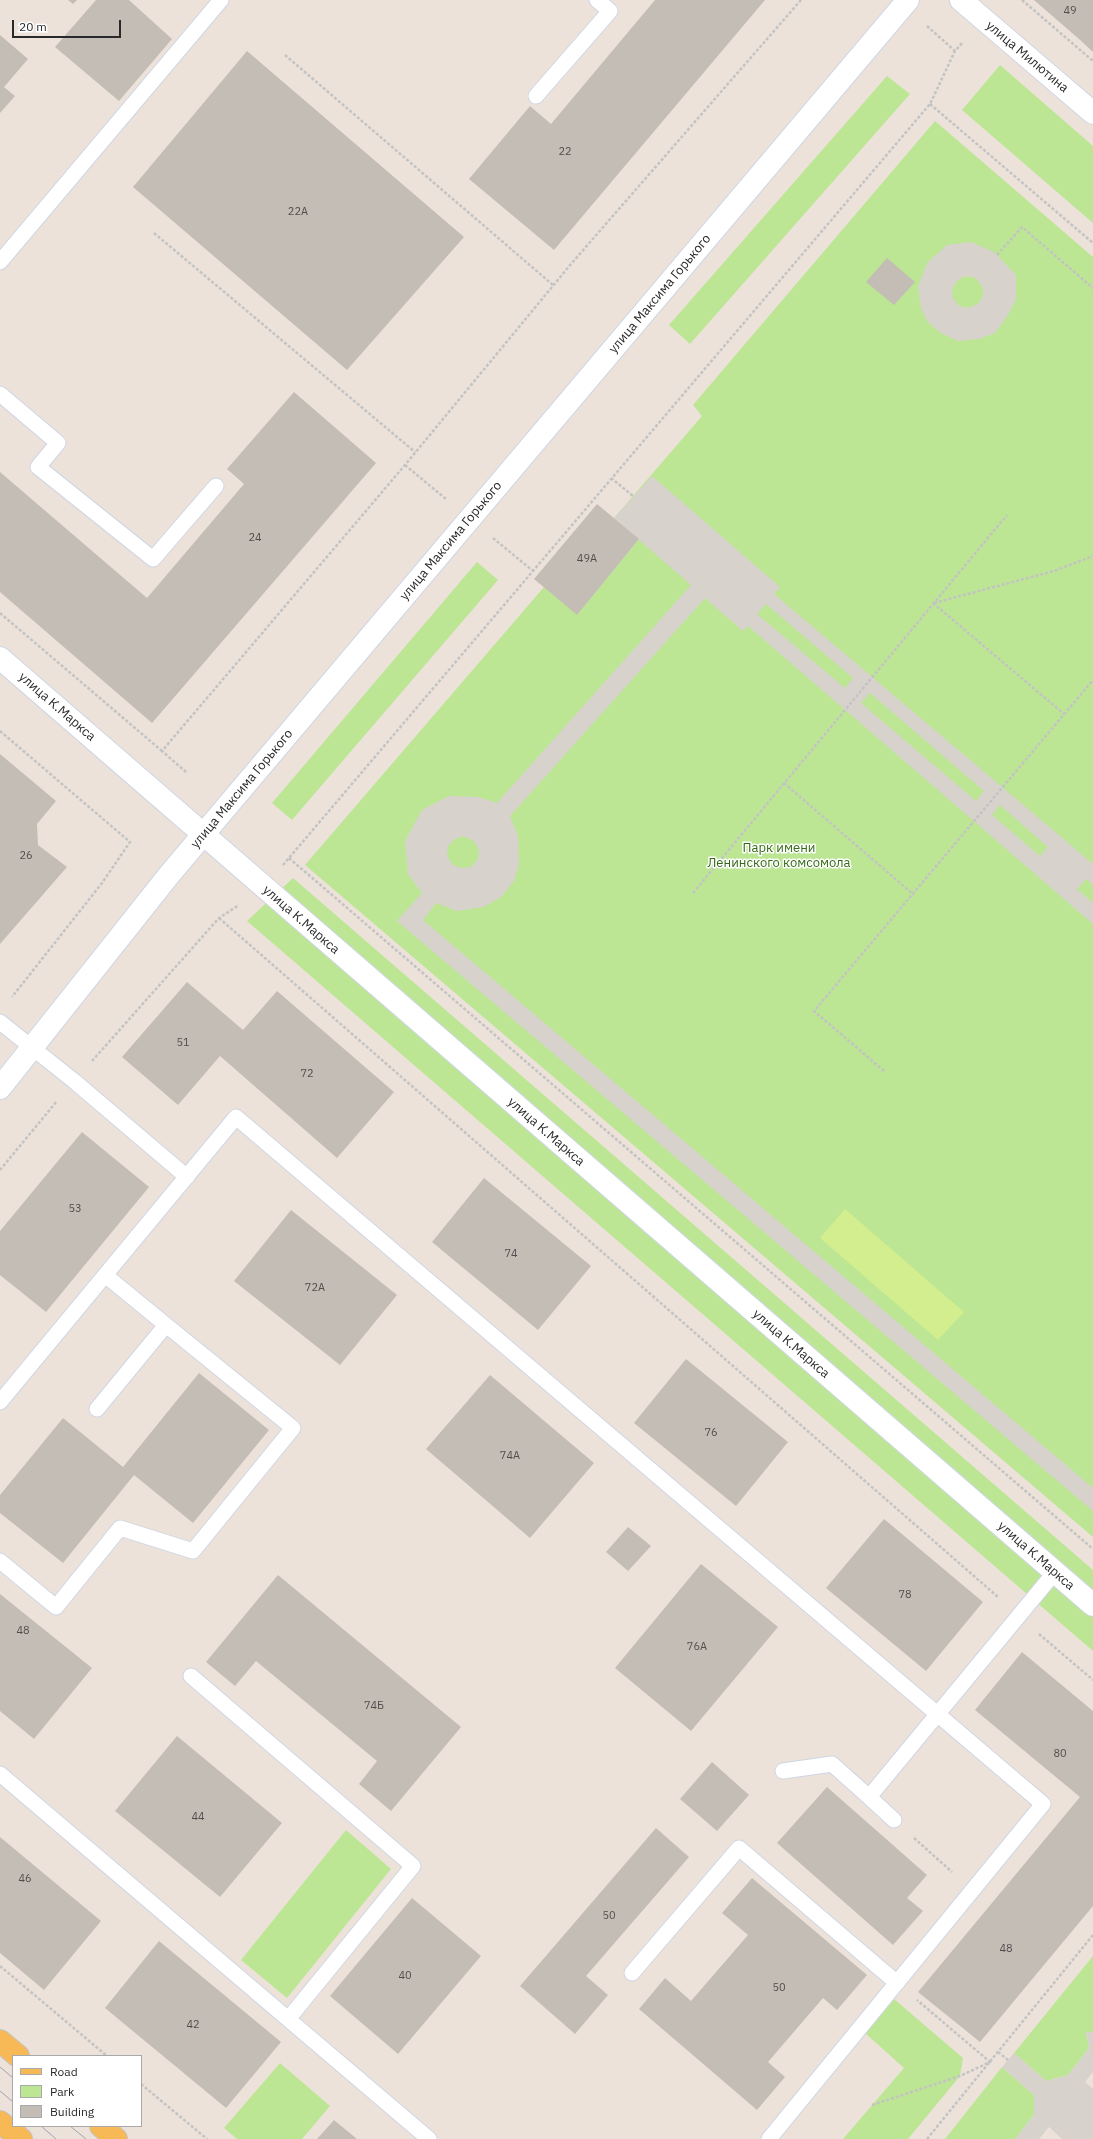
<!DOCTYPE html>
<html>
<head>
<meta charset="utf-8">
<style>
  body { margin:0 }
  #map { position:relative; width:1093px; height:2139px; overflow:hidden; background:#ece2da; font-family:"IBM Plex Sans",sans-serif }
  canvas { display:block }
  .legend { position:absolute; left:12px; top:2055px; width:130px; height:72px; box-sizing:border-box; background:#fff; border:1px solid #a9a9a9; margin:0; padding:5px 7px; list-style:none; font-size:12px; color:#292929 }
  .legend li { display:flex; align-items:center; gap:8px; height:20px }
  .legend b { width:20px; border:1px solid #a9a9a9 }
  .scale { position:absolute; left:12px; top:20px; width:109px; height:18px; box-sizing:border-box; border:2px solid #292929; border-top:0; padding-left:5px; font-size:12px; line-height:14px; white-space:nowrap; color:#292929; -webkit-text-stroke:3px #fff; paint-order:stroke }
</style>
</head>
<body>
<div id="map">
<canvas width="1093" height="2139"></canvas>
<ul class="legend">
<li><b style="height:5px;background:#f7b955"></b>Road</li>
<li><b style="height:11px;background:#bce694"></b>Park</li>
<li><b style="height:11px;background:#c4bdb6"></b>Building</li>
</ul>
<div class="scale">20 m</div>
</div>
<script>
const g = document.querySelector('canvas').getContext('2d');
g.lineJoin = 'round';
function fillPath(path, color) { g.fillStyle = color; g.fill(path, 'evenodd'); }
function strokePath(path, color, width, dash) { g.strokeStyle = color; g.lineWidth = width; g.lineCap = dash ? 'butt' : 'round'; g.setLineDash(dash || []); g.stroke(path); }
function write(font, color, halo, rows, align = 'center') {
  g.font = font + ' "IBM Plex Sans",sans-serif'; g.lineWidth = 3; g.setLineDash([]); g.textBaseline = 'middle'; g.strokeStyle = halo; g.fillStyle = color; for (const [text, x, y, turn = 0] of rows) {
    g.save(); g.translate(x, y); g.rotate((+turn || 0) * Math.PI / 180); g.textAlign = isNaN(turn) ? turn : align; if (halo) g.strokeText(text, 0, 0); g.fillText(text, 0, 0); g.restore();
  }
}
const green = new Path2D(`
  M 1000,65 L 1093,146 L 1093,223 L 962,110 Z
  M 887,76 L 910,94 L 690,344 L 669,325 Z
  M 935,121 L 1093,257 L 1093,1537 L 305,865 L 544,587 L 577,614 L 639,539 L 614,518 L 702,416 L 693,405 Z
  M 477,562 L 498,580 L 292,820 L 272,803 Z
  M 293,878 L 1093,1570 L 1093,1651 L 247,921 Z
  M 346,1830 L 391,1869 L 287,1998 L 241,1960 Z
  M 1093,1956 L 1093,2032 L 1086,2032 L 1089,2048 L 1068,2075 L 1046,2081 L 1014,2053 Z
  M 894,1999 L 963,2058 L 960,2076 L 908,2139 L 843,2139 L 904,2068 L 865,2033 Z
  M 280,2063 L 330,2106 L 302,2139 L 237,2139 L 224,2128 Z
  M 1002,2067 L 1034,2095 L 1034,2115 L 1015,2139 L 945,2139 Z`);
const pitch = new Path2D(`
  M 845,1209 L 964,1312 L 938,1340 L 820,1238 Z`);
const plaza = new Path2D(`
  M 971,242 L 994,252 L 1016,275 L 1016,299 L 1008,315 L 995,333 L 979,339 L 958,341 L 941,333 L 927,321 L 921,308 L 918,287 L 927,263 L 947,245 ZM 965,276 L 976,278 L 983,288 L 983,296 L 978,304 L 968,308 L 959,306 L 953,298 L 952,289 L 957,281 Z
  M 652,476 L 780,587 L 774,594 L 1093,864 L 1093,885 L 1086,879 L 1077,889 L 1093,903 L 1093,924 L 748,626 L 743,631 L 705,598 L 510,816 L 518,836 L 519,864 L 514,881 L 501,897 L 483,907 L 457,911 L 436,903 L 423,920 L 1093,1488 L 1093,1511 L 397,921 L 422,893 L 408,874 L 405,841 L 422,810 L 449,796 L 478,797 L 497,803 L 691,585 L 614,518 ZM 766,604 L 853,678 L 845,688 L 757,614 ZM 870,693 L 984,791 L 976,801 L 861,703 ZM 1000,805 L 1048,847 L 1040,856 L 992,815 ZM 463,836 L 474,841 L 479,850 L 478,859 L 471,867 L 462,868 L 453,865 L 447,856 L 448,846 L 455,839 Z
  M 1086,2032 L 1093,2032 L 1093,2072 L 1085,2082 L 1093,2089 L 1093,2139 L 1062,2139 L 1049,2127 L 1039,2139 L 1015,2139 L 1034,2115 L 1034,2095 L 1002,2067 L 1014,2053 L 1046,2081 L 1068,2075 L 1089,2048 Z`);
const building = new Path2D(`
  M 68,0 L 77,0 L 73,4 Z
  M 96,0 L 129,0 L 172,39 L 119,101 L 55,47 Z
  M 655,0 L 765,0 L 554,250 L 469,179 L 530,106 L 551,124 Z
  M 1034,0 L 1093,0 L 1093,52 L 1079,39 Z
  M 0,35 L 28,59 L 4,87 L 15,96 L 0,113 Z
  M 247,51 L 464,237 L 347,370 L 133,187 Z
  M 887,258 L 915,282 L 894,305 L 866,282 Z
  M 294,392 L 376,463 L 152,723 L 0,592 L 0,472 L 147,598 L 244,484 L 227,469 Z
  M 597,504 L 639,539 L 577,615 L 534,579 Z
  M 0,754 L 56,801 L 37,824 L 38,845 L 67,867 L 0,944 Z
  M 187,982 L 243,1030 L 277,991 L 394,1092 L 337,1158 L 220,1056 L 178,1105 L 122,1057 Z
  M 82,1132 L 149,1187 L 46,1312 L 0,1275 L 0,1231 Z
  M 484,1178 L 591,1266 L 538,1330 L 432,1242 Z
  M 291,1210 L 397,1295 L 340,1365 L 234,1281 Z
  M 686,1359 L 788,1442 L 736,1506 L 634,1423 Z
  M 199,1373 L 269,1430 L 193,1523 L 134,1475 L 63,1563 L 0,1513 L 0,1495 L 63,1418 L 123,1467 Z
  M 490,1375 L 594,1463 L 530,1538 L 426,1449 Z
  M 884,1519 L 983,1602 L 926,1671 L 826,1588 Z
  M 628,1527 L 651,1546 L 628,1571 L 606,1552 Z
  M 701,1564 L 778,1627 L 691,1731 L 615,1668 Z
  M 278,1575 L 461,1727 L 391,1811 L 359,1784 L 377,1761 L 256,1661 L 235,1686 L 206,1662 Z
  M 0,1594 L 92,1668 L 34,1739 L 0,1711 Z
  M 1022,1652 L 1093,1711 L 1093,1906 L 980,2042 L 918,1992 L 1080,1797 L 975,1710 Z
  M 177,1736 L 282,1823 L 220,1897 L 115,1811 Z
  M 712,1762 L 749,1795 L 717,1831 L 680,1799 Z
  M 827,1787 L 927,1875 L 907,1898 L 923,1911 L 893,1945 L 777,1843 Z
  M 656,1828 L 689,1857 L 586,1976 L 608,1995 L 575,2034 L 520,1986 Z
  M 0,1837 L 101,1921 L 44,1990 L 0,1953 Z
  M 752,1878 L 867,1975 L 837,2010 L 823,1998 L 768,2062 L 785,2077 L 757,2110 L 639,2009 L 665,1978 L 691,2001 L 748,1935 L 722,1913 Z
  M 412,1898 L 481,1956 L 398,2054 L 330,1996 Z
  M 159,1941 L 281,2042 L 226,2108 L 105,2008 Z
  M 334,2120 L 357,2139 L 317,2139 Z`);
const path = new Path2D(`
  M 1022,0 L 1093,61
  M 927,26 L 955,51
  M 285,55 L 553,285
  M 930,104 L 1093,243
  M 154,233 L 415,452
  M 997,255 L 1022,227 L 1093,288
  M 405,465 L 446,499
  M 611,478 L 633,496
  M 493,538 L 533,571
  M 933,603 L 1064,714
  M 934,603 L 1054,571 L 1093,556
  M 0,613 L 162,751
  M 0,731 L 130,842 L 102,883 L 12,997
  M 186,772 L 162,751 L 405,465 L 571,264 L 801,0
  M 784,783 L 914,895
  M 289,858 L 1093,1549
  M 283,865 L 930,104 L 955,51 L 963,42
  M 693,893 L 1007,515
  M 219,918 L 998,1597
  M 92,1061 L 219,918 L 239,905
  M 884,1071 L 814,1011 L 1093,680
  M 0,1170 L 57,1101
  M 1039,1634 L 1093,1680
  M 914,1838 L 952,1872
  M 0,1966 L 107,2056
  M 998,2052 L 1008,2060
  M 141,2084 L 207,2139
  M 872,2105 L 960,2076 L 990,2062 L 917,2000
  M 927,2139 L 1093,1935`);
const lane = new Path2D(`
  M 536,96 L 610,11 L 597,0
  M 0,262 L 221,0
  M 0,394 L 58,443 L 38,467 L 153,559 L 216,486
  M 0,1022 L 74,1081 L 187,1177
  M 0,1402 L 236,1117 L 1043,1804 L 769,2139
  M 97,1409 L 166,1325 L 105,1275
  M 0,1561 L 56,1607 L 120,1528 L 193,1551 L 293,1428 L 166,1325
  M 191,1676 L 413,1866 L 289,2018
  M 783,1771 L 832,1764 L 869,1797 L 1055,1572
  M 0,1774 L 429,2139
  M 869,1797 L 894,1820
  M 632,1973 L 739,1848 L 897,1983`);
const street = new Path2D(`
  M 961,0 L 1093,113
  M 0,658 L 1093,1605`);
const secondary = new Path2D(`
  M 0,1088 L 169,875 L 908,0`);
const primary = new Path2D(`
  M 0,2041 L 18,2056
  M 0,2122 L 21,2139
  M 101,2126 L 116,2139`);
const tram = new Path2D(`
  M 0,2067 L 13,2078
  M 0,2091 L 13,2102
  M 41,2126 L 56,2139
  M 70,2126 L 86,2139`);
const numberNames = [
  ["49",1070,11],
  ["22",565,152],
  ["22А",298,212],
  ["24",255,538],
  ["49А",587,559],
  ["26",26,856],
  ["51",183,1043],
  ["72",307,1074],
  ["53",75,1209],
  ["74",511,1254],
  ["72А",315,1288],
  ["76",711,1433],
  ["74А",510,1456],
  ["78",905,1595],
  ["48",23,1631],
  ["76А",697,1647],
  ["74Б",374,1706],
  ["80",1060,1754],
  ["44",198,1817],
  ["46",25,1879],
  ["50",609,1916],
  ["48",1006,1949],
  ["40",405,1976],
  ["50",779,1988],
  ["42",193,2025]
];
const streetNames = [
  ["улица Милютина",1027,57,40],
  ["улица Максима Горького",660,294,-50],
  ["улица Максима Горького",451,541,-50],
  ["улица К.Маркса",57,707,41],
  ["улица Максима Горького",242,789,-50],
  ["улица К.Маркса",301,920,41],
  ["улица К.Маркса",546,1132,41],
  ["улица К.Маркса",791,1344,41],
  ["улица К.Маркса",1036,1556,41]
];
const parkNames = [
  ["Парк имени",779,848],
  ["Ленинского комсомола",779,863]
];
fillPath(green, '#bce694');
fillPath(pitch, '#d3ee8f');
fillPath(plaza, '#d8d2cd');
fillPath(building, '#c4bdb6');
strokePath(lane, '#cfd6e3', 17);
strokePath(street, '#cfd6e3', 24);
strokePath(secondary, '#cfd6e3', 24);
strokePath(primary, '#c3c3c3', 24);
strokePath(path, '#c3c3c3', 2.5, [3, 2]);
strokePath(lane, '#fff', 15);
strokePath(street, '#fff', 22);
strokePath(secondary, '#fff', 22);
strokePath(primary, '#f7b955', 22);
strokePath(tram, '#9da4b5', 1);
write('11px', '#504e4c', null, numberNames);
write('13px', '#292929', '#fff', streetNames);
write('13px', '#346916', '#fff', parkNames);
</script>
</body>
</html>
